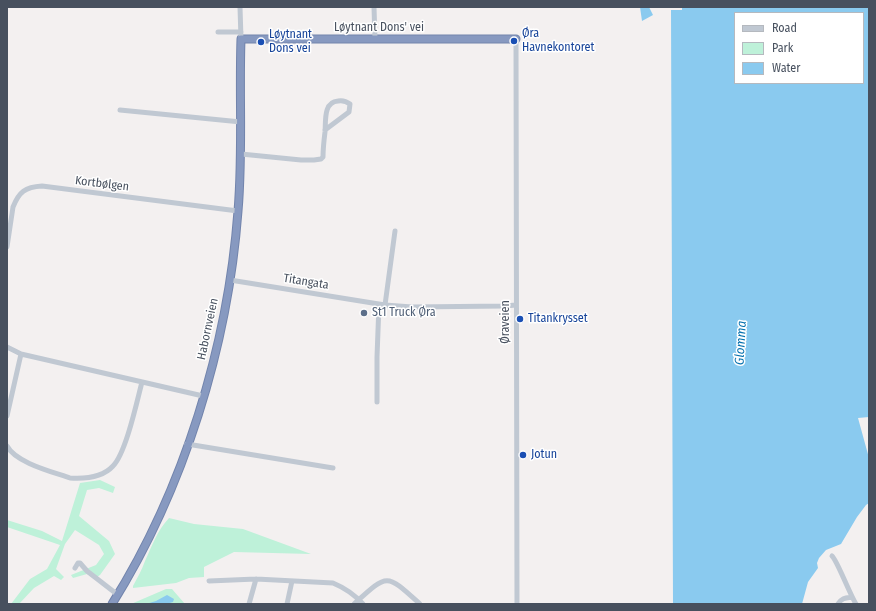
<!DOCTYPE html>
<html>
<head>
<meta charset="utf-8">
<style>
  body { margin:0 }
  #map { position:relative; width:876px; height:611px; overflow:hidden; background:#f3f0f0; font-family:"Fira Sans Condensed",sans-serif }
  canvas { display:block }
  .frame { position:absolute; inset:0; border:8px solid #47505e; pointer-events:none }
  .legend { position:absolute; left:734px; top:12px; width:130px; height:72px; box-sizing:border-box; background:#fff; border:1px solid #b5b9bf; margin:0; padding:5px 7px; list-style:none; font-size:12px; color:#47505e }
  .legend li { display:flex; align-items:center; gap:8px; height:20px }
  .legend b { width:20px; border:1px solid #b5b9bf }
</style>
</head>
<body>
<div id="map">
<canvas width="876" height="611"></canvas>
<div class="frame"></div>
<ul class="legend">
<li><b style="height:5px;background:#c0c8d2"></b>Road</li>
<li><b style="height:11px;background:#bef1d9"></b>Park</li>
<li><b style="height:11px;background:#8acaef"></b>Water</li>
</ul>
</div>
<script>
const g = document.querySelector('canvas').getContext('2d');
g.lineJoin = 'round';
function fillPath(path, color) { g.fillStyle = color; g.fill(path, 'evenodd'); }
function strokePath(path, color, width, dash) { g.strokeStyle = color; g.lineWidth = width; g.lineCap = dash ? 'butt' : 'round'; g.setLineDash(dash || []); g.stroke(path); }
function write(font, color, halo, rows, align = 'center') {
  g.font = font + ' "Fira Sans Condensed",sans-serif'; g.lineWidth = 3; g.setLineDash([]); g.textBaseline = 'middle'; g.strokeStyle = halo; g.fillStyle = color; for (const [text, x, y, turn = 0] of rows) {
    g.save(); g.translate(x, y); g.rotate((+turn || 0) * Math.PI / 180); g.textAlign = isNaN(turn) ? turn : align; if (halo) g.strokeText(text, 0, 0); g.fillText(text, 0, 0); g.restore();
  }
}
const green = new Path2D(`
  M 100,480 L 115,487 L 113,493 L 99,488 L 87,490 L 79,516 L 109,541 L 115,554 L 100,575 L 94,579 L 87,574 L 73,578 L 71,575 L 96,565 L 104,554 L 99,545 L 75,530 L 65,544 L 56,569 L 64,577 L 61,580 L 54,576 L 34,588 L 19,604 L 11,604 L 30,579 L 47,569 L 60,545 L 7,527 L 7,520 L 42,531 L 62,541 L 80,483 Z
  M 169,518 L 194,524 L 243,529 L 311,554 L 234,552 L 204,567 L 204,577 L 189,578 L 176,583 L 133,588 L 133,586 C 137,578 142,570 145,561 C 152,546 157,531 169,518 Z
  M 166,589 L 172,589 L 185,604 L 131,604 Z`);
const water = new Path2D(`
  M 640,7 L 649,7 L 653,15 L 642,21 Z
  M 682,7 L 869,7 L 869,417 L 858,418 L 869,458 L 869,503 L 866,505 L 857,517 L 841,544 L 826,550 L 819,558 L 817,563 L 818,568 L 808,582 L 802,604 L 673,604 L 671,10 L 682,10 ZM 735,13 L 863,13 L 863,83 L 735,83 Z
  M 167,595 L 174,599 L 173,602 L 166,604 L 146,604 L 156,601 Z`);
const minor = new Path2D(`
  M 240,7 L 241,39
  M 374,7 L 375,39
  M 218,32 L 241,32
  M 516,39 L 517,604
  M 120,110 L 241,122
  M 241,154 L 301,160 L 314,160 L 321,159 L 323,157 C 323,149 324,140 325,132 C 326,122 323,102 338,101 C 343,100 346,101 350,104 L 349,112 L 325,130
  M 7,247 L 13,207 C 19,192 25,187 42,186 L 238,211
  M 230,280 L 385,305 L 412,307 L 505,306 L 516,305
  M 385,305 L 395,231
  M 7,347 L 21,354 L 203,396
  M 377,402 L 377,357 L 379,304
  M 7,416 L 21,354
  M 187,444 L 333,468
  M 7,446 C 16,463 53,472 70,478 C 85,479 103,477 113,466 C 126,453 137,401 142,382
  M 832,556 C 837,560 850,595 856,604
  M 75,568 L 78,563 L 80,563 L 87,571 L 118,595
  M 209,581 L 256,579 L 333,583 C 345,588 354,594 363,604
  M 249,604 L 256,579
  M 287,604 L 292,581
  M 354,604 C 388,573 386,573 420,604
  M 838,604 C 842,598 845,598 852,597`);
const highway = new Path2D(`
  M 112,604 C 184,489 228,346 238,211 C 243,153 239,96 241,39 L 516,39`);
const markers = [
  [514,41,4,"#1a4fb4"],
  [261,42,4,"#1a4fb4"],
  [364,313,4,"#5c6f8a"],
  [520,319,4,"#1a4fb4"],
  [523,455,4,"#1a4fb4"]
];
const streetNames = [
  ["Løytnant Dons' vei",379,28],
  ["Kortbølgen",102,184,7],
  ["Titangata",306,282,9],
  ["Øraveien",506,322,-90],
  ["Habornveien",208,329,-78]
];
const transitNames = [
  ["Øra",522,34],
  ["Havnekontoret",522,48],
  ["Løytnant",269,35],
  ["Dons vei",269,49],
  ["Titankrysset",528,319],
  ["Jotun",531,455]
];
const serviceNames = [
  ["St1 Truck Øra",372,313]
];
const waterNames = [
  ["Glomma",741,343,-87]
];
fillPath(green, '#bef1d9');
fillPath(water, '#8acaef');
strokePath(highway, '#7284ac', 9);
strokePath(minor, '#c0c8d2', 5);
strokePath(highway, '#8799c0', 7);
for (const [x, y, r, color] of markers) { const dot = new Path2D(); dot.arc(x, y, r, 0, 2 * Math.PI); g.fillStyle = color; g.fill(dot); strokePath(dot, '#fff', 1.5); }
write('12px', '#47505e', '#fff', streetNames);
write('12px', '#164399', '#fff', transitNames, 'left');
write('12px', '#4e5e75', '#fff', serviceNames, 'left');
write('italic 13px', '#0973b0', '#fff', waterNames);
</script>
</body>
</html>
